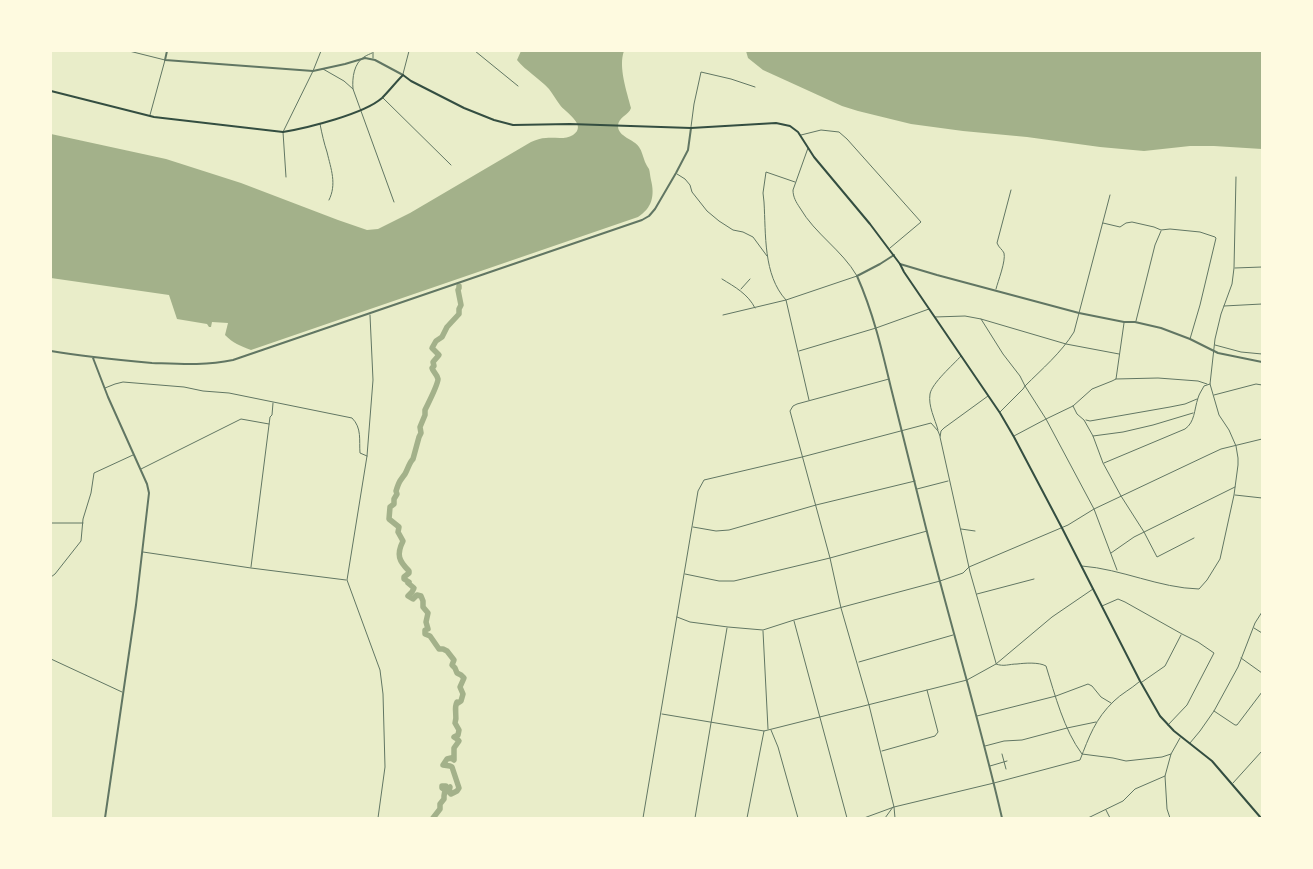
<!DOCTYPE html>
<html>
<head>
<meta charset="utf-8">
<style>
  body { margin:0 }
  #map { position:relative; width:1313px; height:869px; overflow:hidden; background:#e9edc9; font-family:Roboto,sans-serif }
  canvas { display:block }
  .frame { position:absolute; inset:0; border:52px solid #fefae0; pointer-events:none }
</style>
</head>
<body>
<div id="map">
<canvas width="1313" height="869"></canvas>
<div class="frame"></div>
</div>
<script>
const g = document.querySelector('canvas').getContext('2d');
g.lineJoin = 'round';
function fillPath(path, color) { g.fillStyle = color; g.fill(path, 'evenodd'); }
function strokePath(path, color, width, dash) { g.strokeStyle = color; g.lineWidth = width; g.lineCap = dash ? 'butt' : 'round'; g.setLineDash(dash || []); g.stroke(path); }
const water = new Path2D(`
  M 521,51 L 624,51 C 618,67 627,92 631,108 C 629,115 618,117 618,126 C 618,137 634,139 639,147 C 642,151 643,157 645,162 C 646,164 647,166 649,169 C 650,172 650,176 651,180 C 655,196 652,208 638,217 L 251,350 C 240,346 233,343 225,335 L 228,323 L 212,322 L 211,327 L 209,327 L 207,324 L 177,319 L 169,295 L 51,278 L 51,134 L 166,159 L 241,183 L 338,220 L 367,230 L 378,229 L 410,213 L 531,142 C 536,140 541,138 546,138 C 555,137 565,140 573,135 C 588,125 565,112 560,105 C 556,100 553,94 549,89 C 539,78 526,71 517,60 Z
  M 746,51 L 1262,51 L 1262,149 L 1214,146 L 1190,146 L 1144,151 L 1100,147 L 1027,137 L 963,131 L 911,124 L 858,111 L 842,106 L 763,70 L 748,58 Z`);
const river = new Path2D(`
  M 433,818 L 440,809 L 440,804 L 444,799 L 444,796 L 445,790 L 442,788 L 442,786 L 446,786 L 447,789 L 450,787 L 449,792 L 451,794 L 457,791 L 459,788 L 452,767 L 450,766 L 443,765 L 447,759 L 451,758 L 454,760 L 454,748 L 459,741 L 457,739 L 454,737 L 458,735 L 459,730 L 455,723 C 458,714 453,710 457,702 L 458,703 L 461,701 L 463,694 L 460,687 L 464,678 L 461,675 L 457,673 L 455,668 L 452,665 L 454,660 L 447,651 L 443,649 L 439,649 L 430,636 L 425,634 L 425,630 L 428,629 L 426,622 L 428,613 L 423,607 L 423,601 L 421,596 L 417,595 L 413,599 L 408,596 L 412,592 L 414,588 L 408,583 L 409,582 L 404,579 L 404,577 L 409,573 L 409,571 C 399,561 396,555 403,541 L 398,532 L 399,527 L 389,519 L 390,507 L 394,504 L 394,499 L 397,494 L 396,491 C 399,482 399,482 405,474 C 408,469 409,463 413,459 L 419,437 L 421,433 L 420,427 L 425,415 L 425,410 C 428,404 438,384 438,379 C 437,374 433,372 432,368 L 434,366 L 433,362 L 439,355 L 432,348 L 436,341 L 442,337 L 447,327 L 459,314 L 459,309 L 461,305 L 458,290 L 459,288 L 459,286`);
const minor = new Path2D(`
  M 129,51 L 165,60 L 150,115
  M 373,51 L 373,58
  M 475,51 L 518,86
  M 372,53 C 370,54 367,55 364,57 C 354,63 352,78 353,89 L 394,202
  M 323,69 L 344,81 L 353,89
  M 403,74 L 409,51
  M 383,98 L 451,165
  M 320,124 C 322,134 324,143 327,152 C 331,169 337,184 329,200
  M 691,127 L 694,104 L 701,72 L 731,79 L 755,87
  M 801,135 L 821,130 L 839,132 L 847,139 L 921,222 L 890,248
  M 677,174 L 685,179 L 690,185 L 692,192 L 707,211 L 719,221 L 733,230 L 743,232 L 753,237 L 767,256
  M 286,177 L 283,132 L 313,71 L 321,51
  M 795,182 L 766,172 L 763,193 L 764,202 C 766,234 763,275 786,300 L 809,400
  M 1103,223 L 1120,227 L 1126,223 L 1132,222 L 1154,227 L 1161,230 L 1170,229 L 1200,232 L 1215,237 L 1216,238 L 1200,305 L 1190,339
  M 1235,268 L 1262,267
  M 722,279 C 735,287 748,294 755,308
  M 741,289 L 750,279
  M 996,289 C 998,281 1006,261 1004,253 C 1002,249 999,248 997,243 L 1011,190
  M 1224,306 L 1262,304
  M 370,315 L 373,380 L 367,456 L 347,580 L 380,670 L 383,694 L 385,767 L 378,818
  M 723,315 L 786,300 L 857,276 C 842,250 815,234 800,208 C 796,202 793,197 793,190 L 808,148
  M 935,317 L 965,316 L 981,319 L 1066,344 L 1119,354
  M 981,319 L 1003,354 L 1020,376 L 1025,386 L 1046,419 L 1094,509 L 1117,570
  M 1136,321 L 1155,245 L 1161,231
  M 1215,345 L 1241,352 L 1262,354
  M 799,351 L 876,328 L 929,309
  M 889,379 L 797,404 L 793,406 L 790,411 L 830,558 L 841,608 L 869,705 L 894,807 L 895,818
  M 1116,379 L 1158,378 L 1198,381 L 1207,384
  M 105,388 L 115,384 L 123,382 L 184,387 L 203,391 L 229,393 L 352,418 C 362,428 359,440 360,453 L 367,456
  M 1214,395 L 1256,384 L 1262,385
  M 988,396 L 944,428 L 941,431 L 940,437 L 970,572 L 996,663
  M 1073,406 L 1077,414 L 1084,420 L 1093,436 L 1103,463 L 1121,496 L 1144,532 L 1157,557 L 1194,538
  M 1000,412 L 1023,389 L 1025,386 C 1042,369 1061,353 1074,332 L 1110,195
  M 1086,420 L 1090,421 L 1170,407 L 1185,404 L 1197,399
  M 938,430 C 935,419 928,406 930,394 C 932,383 953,365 961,356
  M 1014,436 L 1046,419 L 1073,406 L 1092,389 L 1112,381 L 1116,379 L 1124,323
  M 1093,436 L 1123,432 L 1153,425 L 1193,413
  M 1104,463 L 1185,429 C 1195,422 1194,410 1198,398 C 1199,394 1202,390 1204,386 L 1210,384
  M 141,469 L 241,419 L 269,424
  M 917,489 L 948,481
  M 1235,495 L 1262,498
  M 51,523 L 83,523
  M 693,527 L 716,531 L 729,530 L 816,505 L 915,481
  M 961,529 L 975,531
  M 143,552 L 251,568 L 346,580
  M 1111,553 L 1134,537 L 1235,487
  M 1082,566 C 1122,569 1159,588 1199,589 L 1207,580 L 1220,559 L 1234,495 L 1238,465 L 1238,458 L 1236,446 L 1229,430 L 1219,415 L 1210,384 L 1215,339 L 1221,314 L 1232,284 L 1234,268 L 1236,177
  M 251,567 L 270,417 L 272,415 L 273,403
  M 685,574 L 719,581 L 734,581 L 830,558 L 927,531
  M 51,577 L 55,574 L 81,541 L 83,519 L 91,493 L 94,473 L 133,455
  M 977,594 L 1034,579
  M 1102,606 L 1118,599 L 1125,602 L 1182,634 L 1198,642 L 1214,653 L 1187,705 L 1168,725
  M 677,617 L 690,622 L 728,627 L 763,630 L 794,620 L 940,581 L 963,573 L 969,567 L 1068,525 L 1094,509 L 1206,456 L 1221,449 L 1262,439
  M 794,621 L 847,818
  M 1254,628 L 1262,633
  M 763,631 L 768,729
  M 1241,658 L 1262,673
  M 51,659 L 122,692
  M 859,662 L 953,635
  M 996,664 C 1004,667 1009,664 1017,664 C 1025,663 1039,662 1046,666 C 1055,695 1064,730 1082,754 L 1113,758 L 1126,761 L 1162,757 L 1171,754
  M 1142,682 L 1165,666 L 1181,635
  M 1214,711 L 1235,725 L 1237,725 L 1262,692
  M 662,714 L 764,731 L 967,680 L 996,664 L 1052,617 L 1093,589
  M 977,716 L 1056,696 L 1088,684 L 1092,686 L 1101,697 L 1111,703
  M 771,730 L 778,747 L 798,818
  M 1190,743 L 1200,731 L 1214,711 L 1238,667 L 1255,623 L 1262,612
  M 985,746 L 1004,741 L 1022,740 L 1067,728 L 1096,722
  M 882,751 L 935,736 L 938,732 L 927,690
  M 1002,754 L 1006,769
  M 990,766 L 1007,761
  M 1233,783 L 1262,751
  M 1106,810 L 1110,818
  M 643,818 L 698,491 L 704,480 L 802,457 L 931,423 L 938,431 L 940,436
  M 695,818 L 727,628
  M 747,818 L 764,731
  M 864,818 L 894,807 L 994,783 L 1080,760 C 1089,737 1095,719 1114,701 C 1121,694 1131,689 1139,682
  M 885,818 L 893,807
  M 1088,818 L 1123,801 L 1135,789 L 1165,776
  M 1170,818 L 1167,809 L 1165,776 L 1171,754 L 1180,738`);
const tertiary = new Path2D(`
  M 167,51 L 165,60 L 313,71 L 345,64 L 365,58 L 375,60 L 403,75
  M 894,255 L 880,264 L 857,276 C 873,312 882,350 891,388 C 903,436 915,484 927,532 C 951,627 980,722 1002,818
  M 900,264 L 937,275 L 1079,313 L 1124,322 L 1135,322 L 1161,328 L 1190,339 L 1218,353 L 1262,362
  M 51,351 C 85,357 118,360 152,363 C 179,364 205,366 233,360 L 642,220 L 649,216 L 655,209 L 676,173 L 688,150 L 691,128
  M 93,358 L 108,397 L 147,484 L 149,493 L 136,605 L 105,818`);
const secondary = new Path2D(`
  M 51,91 L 154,117 L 283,132 C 307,128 364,114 382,98 C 389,91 396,82 403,75 L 411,81 L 464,108 L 494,120 L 513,125 L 570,124 L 691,128 L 776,123 L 790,126 L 798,132 L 814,157 L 870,224 L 900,264 L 904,272 L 1000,413 L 1014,437 L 1062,528 L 1140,681 L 1160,716 L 1174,731 L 1212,761 L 1261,818`);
fillPath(water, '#a3b18a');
strokePath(river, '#a3b18a', 5.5);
strokePath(minor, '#617663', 1);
strokePath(tertiary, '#617663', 2);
strokePath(secondary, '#344e41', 2);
</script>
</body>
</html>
